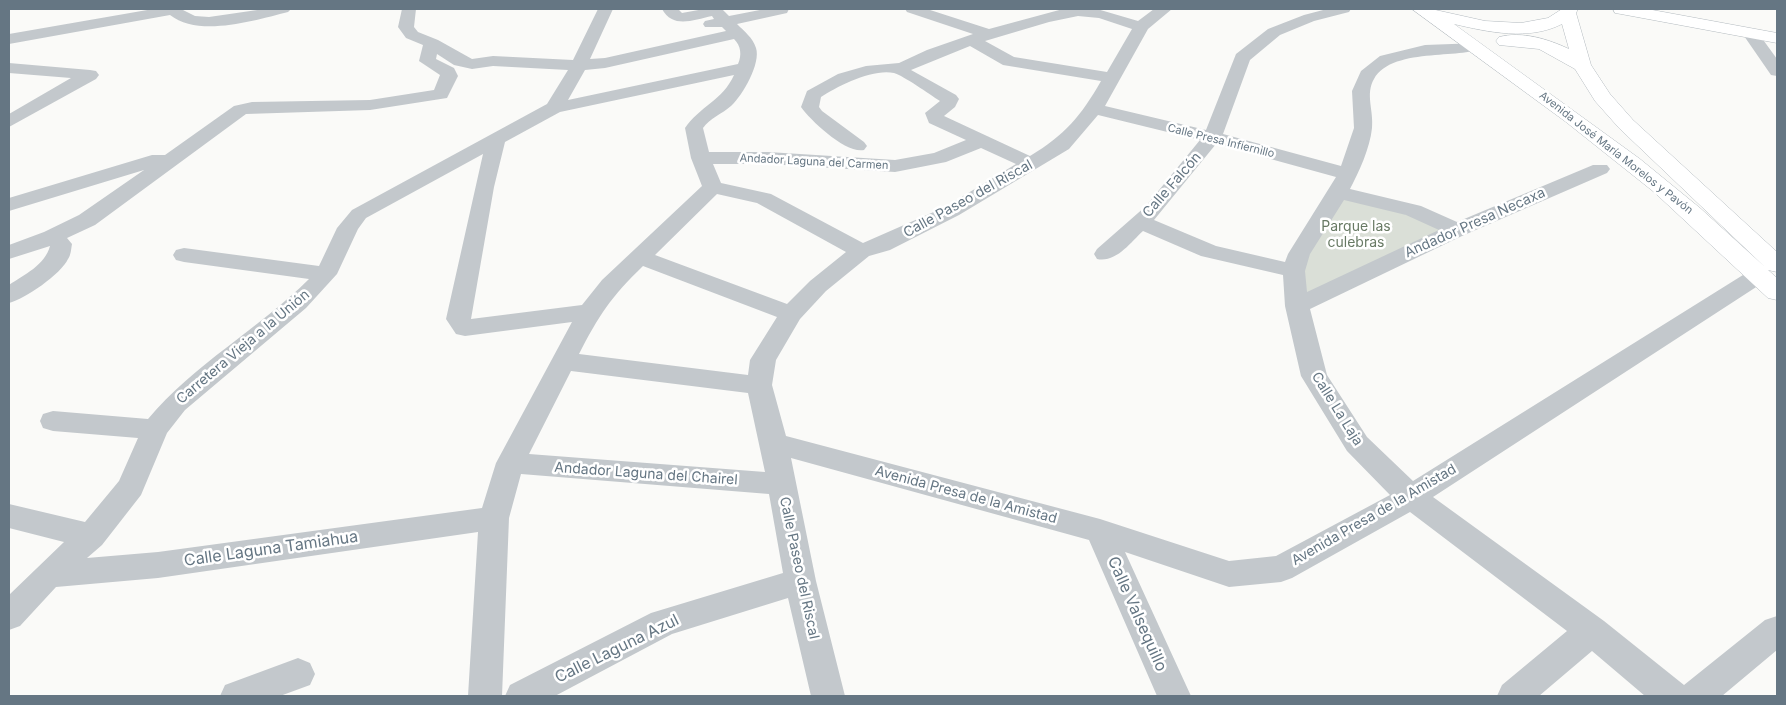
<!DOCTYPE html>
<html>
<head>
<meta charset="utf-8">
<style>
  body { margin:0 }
  #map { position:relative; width:1786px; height:705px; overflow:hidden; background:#fafaf8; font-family:Inter,sans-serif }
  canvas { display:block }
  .frame { position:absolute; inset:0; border:10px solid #657683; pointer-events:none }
</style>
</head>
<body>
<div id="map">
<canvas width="1786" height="705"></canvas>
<div class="frame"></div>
</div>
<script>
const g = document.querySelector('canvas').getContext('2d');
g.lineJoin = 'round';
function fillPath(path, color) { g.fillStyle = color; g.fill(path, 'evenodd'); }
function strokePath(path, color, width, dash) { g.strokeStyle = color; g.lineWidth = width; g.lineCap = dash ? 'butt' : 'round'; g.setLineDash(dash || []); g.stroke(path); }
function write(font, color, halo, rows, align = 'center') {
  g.font = font + ' Inter,sans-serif'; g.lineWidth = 5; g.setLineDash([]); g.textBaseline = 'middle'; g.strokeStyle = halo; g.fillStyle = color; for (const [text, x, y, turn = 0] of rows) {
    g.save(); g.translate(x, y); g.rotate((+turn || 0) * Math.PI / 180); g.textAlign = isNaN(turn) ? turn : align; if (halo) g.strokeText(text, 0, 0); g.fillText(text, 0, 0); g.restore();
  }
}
const green = new Path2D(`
  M 1338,193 L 1455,230 L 1296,303 L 1299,254 Z`);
const street = new Path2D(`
  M 153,9 L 181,9 L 195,16 L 209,17 L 264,9 L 291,9 L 288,12 C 256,20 199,38 170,15 L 9,44 L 9,34 Z
  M 402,9 L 416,9 L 414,27 L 418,32 L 438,40 L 472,59 L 493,56 L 573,60 L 598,9 L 613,9 L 590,59 L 605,58 L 726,31 L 722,27 L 705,27 L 703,24 L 705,21 L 714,19 L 712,16 C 693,20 673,29 662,9 L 678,9 L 682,13 L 704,9 L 722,9 L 729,16 L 765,9 L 789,9 L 787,13 L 737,24 C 744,31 753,38 756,48 C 761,63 743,95 731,106 C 722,114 710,118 703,128 L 709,152 L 768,152 L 895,160 L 934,153 L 966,140 L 929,123 L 925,113 L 940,101 C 929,94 904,76 894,73 C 874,68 837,86 821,97 L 819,107 L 822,111 L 864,142 L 867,146 L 864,150 C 846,154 811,121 801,107 L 807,91 L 838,74 L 866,66 L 899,63 L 927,50 L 973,34 L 907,12 L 905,9 L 927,9 L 989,29 L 1063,9 L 1097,9 L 1138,21 L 1154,9 L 1172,9 L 1148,29 L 1105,106 L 1206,130 L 1236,54 L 1268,29 L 1304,15 L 1327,9 L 1351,9 L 1349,12 L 1314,21 L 1280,35 L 1250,60 L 1223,134 L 1341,166 L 1354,128 L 1352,91 L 1361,71 L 1380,56 L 1425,45 L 1479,43 L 1481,46 C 1471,61 1393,45 1374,79 C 1365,94 1374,111 1372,128 C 1370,148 1359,172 1350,189 L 1421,206 L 1457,222 L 1593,165 L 1607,165 L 1610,169 L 1607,173 L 1462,236 L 1310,309 L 1327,375 L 1367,437 L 1413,481 L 1751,270 L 1759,268 L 1767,270 L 1770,275 L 1767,280 L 1433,497 L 1604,621 L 1684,685 L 1765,620 L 1777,616 L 1777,650 L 1722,696 L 1645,696 L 1592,651 L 1539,696 L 1497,696 L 1502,685 L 1567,631 L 1410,512 L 1292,578 L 1281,582 L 1229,587 L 1125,552 L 1191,696 L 1157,696 L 1089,540 L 791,458 L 816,581 L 845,696 L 811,696 L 788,598 L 672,634 L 555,696 L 505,696 L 510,685 L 651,613 L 783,573 L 769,494 L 521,474 L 509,518 L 502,696 L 468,696 L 478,532 L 158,578 L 56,587 L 20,626 L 9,630 L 9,595 L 64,542 L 9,528 L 9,504 L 85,522 L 119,481 L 138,438 L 53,431 L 43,428 L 40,421 L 43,414 L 53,411 L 148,419 C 194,364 259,329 309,279 L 184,262 L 176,260 L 173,255 L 176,250 L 184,248 L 319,266 L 337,228 L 352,210 L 547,104 L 568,70 L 493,66 L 472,69 L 454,65 L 437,54 L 436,59 L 454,68 L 458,76 L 447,98 L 370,110 L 246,114 L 95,225 L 67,238 L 72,244 C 71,249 71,255 68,259 C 61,274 25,299 9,303 L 9,285 C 24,275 45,265 50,246 L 9,259 L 9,245 L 44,232 L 79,215 L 144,170 L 9,211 L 9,198 L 152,155 L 165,155 L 234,106 L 252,102 L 370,100 L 434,90 L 440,75 L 419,61 L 423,45 L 406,38 L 398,27 ZM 1078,16 L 1099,18 L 1132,29 L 1107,72 L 1014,57 L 985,41 L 1049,22 ZM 734,39 C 741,46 742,55 738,64 L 568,100 L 585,70 L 605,68 ZM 970,46 L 1003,65 L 1101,81 C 1081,116 1065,135 1030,156 L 944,116 L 955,107 L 959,99 L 956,95 L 911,70 ZM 734,75 C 723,100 699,107 685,128 L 691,158 L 702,186 L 602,280 L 582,305 L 471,319 L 494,187 L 505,142 L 560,112 ZM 1098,115 L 1200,140 L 1146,206 L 1097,249 L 1094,254 L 1097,259 C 1116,263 1130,243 1143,231 L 1201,256 L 1283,275 L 1285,306 L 1301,376 L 1347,451 L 1390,495 L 1276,556 L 1229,561 L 1100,519 L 786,436 L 772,385 L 776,360 L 800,319 L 826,291 L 869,256 L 890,250 L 959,215 L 1069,149 ZM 1216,144 L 1336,177 L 1288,254 L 1285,262 L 1216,246 L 1154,220 ZM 981,148 L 1016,164 L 945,207 L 863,243 L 771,194 L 721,183 L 713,164 L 768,164 L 895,172 L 946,162 ZM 483,154 L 446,319 L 456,334 L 465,336 L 572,322 L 496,463 L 482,508 L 158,552 L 87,558 L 102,545 L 141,495 L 167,433 L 185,410 L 306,308 L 337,274 L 358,229 L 366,218 ZM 717,194 L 757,203 L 846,252 L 810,281 L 787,304 L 655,255 ZM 1344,200 L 1406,215 L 1439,230 L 1307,292 L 1305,271 L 1310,254 ZM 643,266 L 777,317 L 750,360 L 748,375 L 579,354 C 599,315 611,297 643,266 ZM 571,371 L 748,393 L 765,472 L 529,454 Z
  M 1750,28 L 1756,30 L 1777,59 L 1777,76 L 1771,75 L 1742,33 Z
  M 9,63 L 90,70 L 96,71 L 99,75 L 96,79 L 9,127 L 9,114 L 71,78 L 9,73 Z
  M 298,658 L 310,663 L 315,674 L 310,685 L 280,696 L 220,696 L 225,685 Z`);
const secondary = new Path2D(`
  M 1412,9 L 1431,9 L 1485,21 L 1521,23 L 1548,18 L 1562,9 L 1578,9 L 1576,13 L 1591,65 L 1610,94 L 1633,120 L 1777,252 L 1777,272 L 1768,270 L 1777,278 L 1777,300 L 1768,298 L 1654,192 L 1566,122 ZM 1454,24 C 1488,32 1529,41 1562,24 L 1569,49 C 1548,39 1522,31 1499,37 L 1496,41 L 1499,45 L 1539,49 L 1575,69 L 1595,101 L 1619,128 L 1765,267 L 1700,208 L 1640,159 Z
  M 1613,9 L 1647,9 L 1777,33 L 1777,43 L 1621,14 L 1615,13 Z`);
const farStreetnames = [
  ["Calle Presa Infiernillo",1221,141,14],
  ["Avenida José María Morelos y Pavón",1616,153,38],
  ["Andador Laguna del Carmen",814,162,3]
];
const streetNames = [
  ["Calle Falcón",1172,185,-49],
  ["Calle Paseo del Riscal",968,199,-29],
  ["Andador Presa Necaxa",1475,223,-24],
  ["Carretera Vieja a la Unión",243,347,-40],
  ["Calle La Laja",1337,409,58],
  ["Andador Laguna del Chairel",646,474,4],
  ["Avenida Presa de la Amistad",966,495,15],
  ["Avenida Presa de la Amistad",1374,515,-30],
  ["Calle Paseo del Riscal",799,568,78]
];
const parkNames = [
  ["Parque las",1356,227],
  ["culebras",1356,243]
];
const nearStreetnames = [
  ["Calle Laguna Tamiahua",271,549,-8],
  ["Calle Valsequillo",1137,614,66],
  ["Calle Laguna Azul",617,649,-26]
];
fillPath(green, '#dadfd7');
strokePath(secondary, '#b3babf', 1);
fillPath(street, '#c3c8cc');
fillPath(secondary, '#fff');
write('11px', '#657683', '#fff', farStreetnames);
write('14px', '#657683', '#fff', streetNames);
write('14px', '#687a64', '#fff', parkNames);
write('16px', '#657683', '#fff', nearStreetnames);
</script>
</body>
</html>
